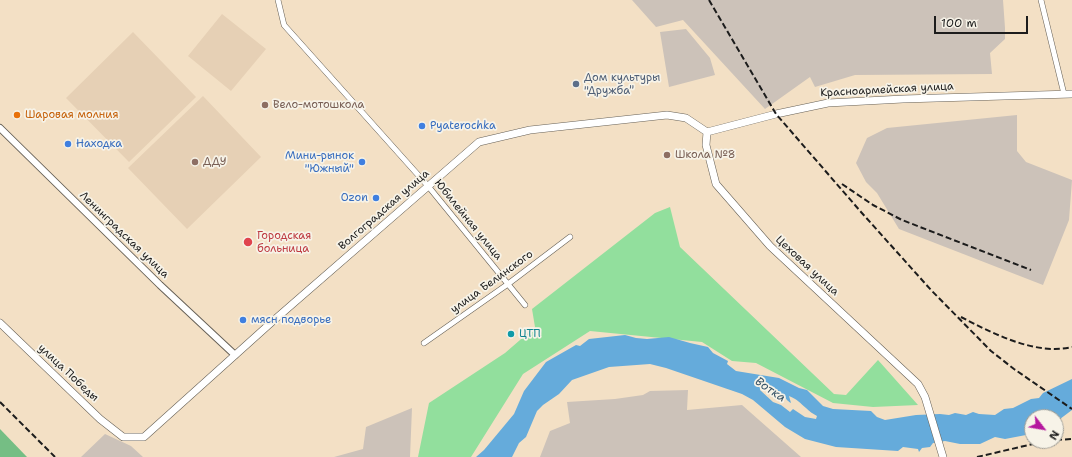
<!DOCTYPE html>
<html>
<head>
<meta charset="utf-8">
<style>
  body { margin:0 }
  #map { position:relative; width:1072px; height:457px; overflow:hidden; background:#f3e0c5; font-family:"Shantell Sans",sans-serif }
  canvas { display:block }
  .north { position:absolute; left:1024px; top:409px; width:40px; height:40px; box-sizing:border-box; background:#f7f3e8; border:1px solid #9f9d96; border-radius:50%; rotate:121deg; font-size:11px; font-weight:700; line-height:16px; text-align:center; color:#1c1c1c }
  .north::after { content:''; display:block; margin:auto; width:14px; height:18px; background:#b5179e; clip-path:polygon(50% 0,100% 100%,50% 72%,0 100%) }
  .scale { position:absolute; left:934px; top:16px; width:94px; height:18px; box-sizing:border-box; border:2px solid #1c1c1c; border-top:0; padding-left:5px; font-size:12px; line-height:14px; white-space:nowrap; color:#1c1c1c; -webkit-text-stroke:3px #f7f3e8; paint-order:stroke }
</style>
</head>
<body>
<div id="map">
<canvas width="1072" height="457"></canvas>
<div class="north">N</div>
<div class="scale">100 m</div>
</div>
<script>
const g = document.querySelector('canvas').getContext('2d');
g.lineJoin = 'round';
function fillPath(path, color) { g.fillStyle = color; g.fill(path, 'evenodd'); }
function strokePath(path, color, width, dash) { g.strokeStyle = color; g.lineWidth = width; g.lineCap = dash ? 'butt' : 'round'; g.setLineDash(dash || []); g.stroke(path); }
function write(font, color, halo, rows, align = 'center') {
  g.font = font + ' "Shantell Sans",sans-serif'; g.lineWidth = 3.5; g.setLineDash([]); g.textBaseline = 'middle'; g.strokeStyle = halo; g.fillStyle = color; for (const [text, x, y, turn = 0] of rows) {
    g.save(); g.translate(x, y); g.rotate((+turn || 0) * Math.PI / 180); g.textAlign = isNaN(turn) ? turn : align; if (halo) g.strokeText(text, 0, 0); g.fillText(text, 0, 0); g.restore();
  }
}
const built = new Path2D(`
  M 222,14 L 266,49 L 231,91 L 188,56 Z
  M 133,32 L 196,97 L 129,162 L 66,98 Z
  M 203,96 L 261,157 L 187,229 L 128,168 Z`);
const industrial = new Path2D(`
  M 632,0 L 1003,0 L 1005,28 L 1005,39 L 990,53 L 992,74 L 855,75 L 815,87 L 810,77 L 765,109 L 683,20 L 656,27 Z
  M 686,29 L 710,58 L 715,75 L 669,87 L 660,32 Z
  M 1017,115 L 1017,151 L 1026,162 L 1072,180 L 1069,220 L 1043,285 L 899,229 L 877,193 L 866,182 L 856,163 L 867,138 L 887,128 Z
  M 688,390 L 687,410 L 742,405 L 801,457 L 540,457 L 550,431 L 570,423 L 567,402 L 615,399 L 643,395 L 650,391 Z
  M 412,408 L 410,457 L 334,457 L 363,449 L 366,427 Z
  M 105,434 L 131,446 L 143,457 L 81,457 Z`);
const green = new Path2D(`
  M 670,207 L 680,247 L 834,394 L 846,395 L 878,360 L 918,405 L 873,407 L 833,403 L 756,363 L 732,361 L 702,342 L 590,331 L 523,374 L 471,457 L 418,457 L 429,403 L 505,353 L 535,327 L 532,309 L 655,213 Z`);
const forest = new Path2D(`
  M 0,429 L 27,457 L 0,457 Z`);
const water = new Path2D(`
  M 625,335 L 636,338 L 647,339 L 669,337 L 690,343 L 708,347 L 713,353 L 728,361 L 727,364 L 736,371 L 779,378 L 799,388 L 807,390 L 823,406 L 833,409 L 871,411 L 877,417 L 885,420 L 916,415 L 940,414 L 949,415 L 955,413 L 966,415 L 973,412 L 979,414 L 995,415 L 1004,409 L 1013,408 L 1031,399 L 1039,398 L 1043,393 L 1072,379 L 1072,410 L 1056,422 L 1056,417 L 1032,417 L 1032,430 L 1026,435 L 1005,439 L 995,437 L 980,444 L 960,444 L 945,441 L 933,443 L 930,447 L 922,448 L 919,452 L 918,449 L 903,447 L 898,451 L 836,447 L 805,439 L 785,427 L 753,400 L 742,394 L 666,368 L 650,364 L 609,367 L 572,380 L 559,394 L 543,405 L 537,411 L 526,437 L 519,443 L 512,457 L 476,457 L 484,450 L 514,414 L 524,391 L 546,362 L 576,345 L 580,346 L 589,339 ZM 760,388 C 769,389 776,390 783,395 C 786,398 787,401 791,403 L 789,396 C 797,399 800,403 806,408 C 809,411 813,414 817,416 L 816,419 L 805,417 L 793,409 L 790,412 L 781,405 L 773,402 L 760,390 Z`);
const minor = new Path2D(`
  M 278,0 L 284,25 L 428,186 L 525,305
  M 1041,0 L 1064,94
  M 424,343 L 508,284 L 570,237`);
const tertiary = new Path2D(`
  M 0,128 L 160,285 L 235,355`);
const secondary = new Path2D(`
  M 707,132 L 706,145 L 716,184 L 770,246 L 918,384 L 925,397 L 943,457
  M 707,132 L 776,114 L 828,103 L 903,99 L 1072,94
  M 0,323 L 100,419 L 123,437 L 144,437 L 273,321 L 479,142 L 530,130 L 667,115 L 686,118 L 707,132`);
const rail = new Path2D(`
  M 709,0 L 776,114 L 861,212 L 931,290 L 991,351 L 1014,369 L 1072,409
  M 842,184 L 873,205 L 902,220 L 1031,270
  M 961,317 C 992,333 1036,356 1072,347
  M 0,402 L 55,457
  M 1056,440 L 1072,439
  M 977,457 L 1033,444 L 1052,441`);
const markers = [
  [576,84,4,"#5c6f8a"],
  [265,105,4,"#8d6e63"],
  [17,115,4,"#e8710a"],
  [422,126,4,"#3f7fe0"],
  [68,144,4,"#3f7fe0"],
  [667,155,4,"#8d6e63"],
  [195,162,4,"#8d6e63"],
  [362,162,4,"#3f7fe0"],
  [376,198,4,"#3f7fe0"],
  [248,242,5,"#e0444e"],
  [243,320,4,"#3f7fe0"],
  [511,334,4,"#0f9aa8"]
];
const serviceNames = [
  ["Дом культуры",584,78],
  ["\"Дружба\"",584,91]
];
const streetNames = [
  ["Красноармейская улица",887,90,-3],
  ["Волгоградская улица",384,210,-41],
  ["Юбилейная улица",468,220,51],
  ["Ленинградская улица",124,235,44],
  ["Цеховая улица",807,266,43],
  ["улица Белинского",492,282,-36],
  ["улица Победы",68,373,43]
];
const educationNames = [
  ["Вело-мотошкола",273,105],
  ["Школа №8",675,155],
  ["ДДУ",203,162]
];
const foodNames = [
  ["Шаровая молния",25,115]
];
const shopNames = [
  ["Pyaterochka",430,126],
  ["Находка",76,144],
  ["Мини-рынок",354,156,"right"],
  ["\"Южный\"",354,169,"right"],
  ["Ozon",368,198,"right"],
  ["мясн подворье",251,320]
];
const healthNames = [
  ["Городская",257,236],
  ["больница",257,249]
];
const cultureNames = [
  ["ЦТП",519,334]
];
const waterNames = [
  ["Вотка",770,390,34]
];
fillPath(built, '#e6d0b5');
fillPath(industrial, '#ccc2b9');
fillPath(green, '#92df9d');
fillPath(forest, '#75be84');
fillPath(water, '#65abdb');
strokePath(minor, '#676157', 6);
strokePath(tertiary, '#676157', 8);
strokePath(secondary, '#676157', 8);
strokePath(minor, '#fff', 5);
strokePath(tertiary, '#fff', 6);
strokePath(secondary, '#fff', 7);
strokePath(rail, '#1c1c1c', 2, [6, 3]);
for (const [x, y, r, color] of markers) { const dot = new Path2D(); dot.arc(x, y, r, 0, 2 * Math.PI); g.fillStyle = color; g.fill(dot); strokePath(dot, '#f7f3e8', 1.5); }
write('11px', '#4e5e75', '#f7f3e8', serviceNames, 'left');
write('11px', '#1c1c1c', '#f7f3e8', streetNames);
write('11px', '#785e54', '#f7f3e8', educationNames, 'left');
write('11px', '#c56008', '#f7f3e8', foodNames, 'left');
write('11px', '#366cbe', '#f7f3e8', shopNames, 'left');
write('11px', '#be3a42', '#f7f3e8', healthNames, 'left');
write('11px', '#0d838f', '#f7f3e8', cultureNames, 'left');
write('italic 12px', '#395568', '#f7f3e8', waterNames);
</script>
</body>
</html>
